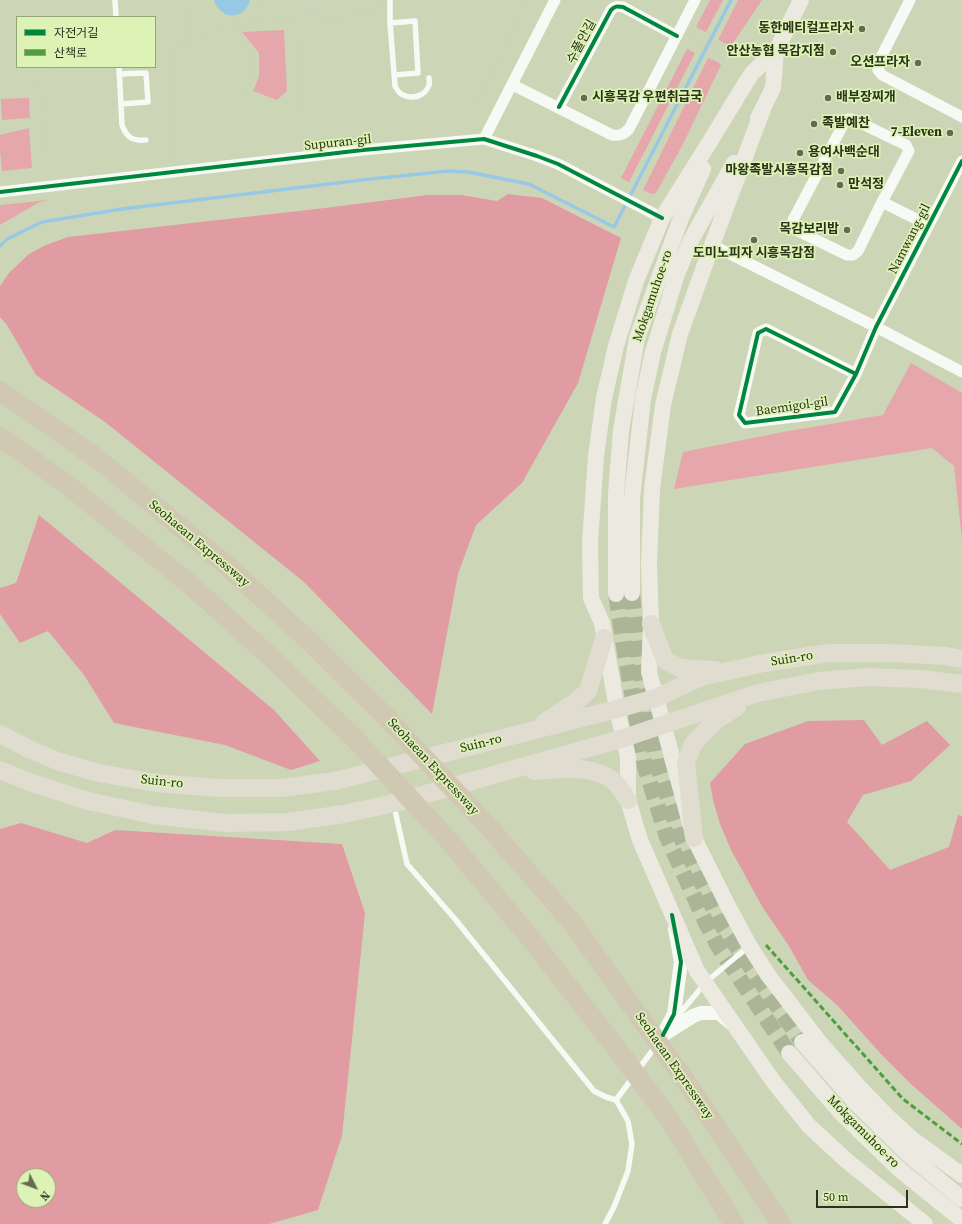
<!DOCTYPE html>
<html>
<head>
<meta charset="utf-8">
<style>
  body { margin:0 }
  #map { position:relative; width:962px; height:1224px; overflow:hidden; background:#ccd6b6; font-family:"Source Serif 4","Noto Sans KR",serif }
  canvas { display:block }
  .legend { position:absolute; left:16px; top:16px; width:140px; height:52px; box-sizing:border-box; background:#ddf2b5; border:1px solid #95a577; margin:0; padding:5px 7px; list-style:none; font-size:12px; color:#2a321a }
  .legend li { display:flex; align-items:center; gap:8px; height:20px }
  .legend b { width:20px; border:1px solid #95a577 }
  .north { position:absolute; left:16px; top:1168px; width:40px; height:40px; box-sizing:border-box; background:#ddf2b5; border:1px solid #95a577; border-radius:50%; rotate:132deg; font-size:11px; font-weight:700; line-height:16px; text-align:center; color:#2a321a }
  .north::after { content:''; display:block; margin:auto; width:14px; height:18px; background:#636b51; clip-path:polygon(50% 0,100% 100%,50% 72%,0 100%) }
  .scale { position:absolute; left:816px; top:1190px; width:92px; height:18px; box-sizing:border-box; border:2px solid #2a321a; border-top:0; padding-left:5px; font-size:12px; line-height:14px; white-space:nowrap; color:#2a321a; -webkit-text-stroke:3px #ddf2b5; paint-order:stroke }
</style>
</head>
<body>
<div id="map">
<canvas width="962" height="1224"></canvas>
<ul class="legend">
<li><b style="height:5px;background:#00873e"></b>자전거길</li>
<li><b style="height:5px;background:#4f9e3e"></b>산책로</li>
</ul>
<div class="north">N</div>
<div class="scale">50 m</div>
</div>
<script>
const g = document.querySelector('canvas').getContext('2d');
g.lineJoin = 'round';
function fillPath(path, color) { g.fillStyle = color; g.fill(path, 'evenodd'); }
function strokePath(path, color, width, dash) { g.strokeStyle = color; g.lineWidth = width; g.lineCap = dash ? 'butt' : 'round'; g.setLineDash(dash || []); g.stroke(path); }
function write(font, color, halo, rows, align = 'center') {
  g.font = font + ' "Source Serif 4","Noto Sans KR",serif'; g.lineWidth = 3.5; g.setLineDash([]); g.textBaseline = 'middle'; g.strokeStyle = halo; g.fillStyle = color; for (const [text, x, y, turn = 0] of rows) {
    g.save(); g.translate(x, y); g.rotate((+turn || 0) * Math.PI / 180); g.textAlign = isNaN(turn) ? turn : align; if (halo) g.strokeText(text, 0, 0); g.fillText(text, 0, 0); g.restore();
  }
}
const green = new Path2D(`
  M 710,0 L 723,0 L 706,32 L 696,27 Z
  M 738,0 L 762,0 L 731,46 L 718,40 Z
  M 284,30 L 287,91 L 277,100 L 253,91 L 259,77 L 259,53 L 242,32 Z
  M 687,49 L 695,53 L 629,182 L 621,178 Z
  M 708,58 L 718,62 L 721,65 L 682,146 L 656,193 L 652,194 L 643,190 Z
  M 29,98 L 30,118 L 2,120 L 1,99 Z
  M 29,128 L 32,168 L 2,171 L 0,151 L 0,135 Z
  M 48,200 L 38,203 L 0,225 L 0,205 Z
  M 911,363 L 962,393 L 962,540 L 954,466 L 932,448 L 674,489 L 683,452 L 783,432 L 883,415 Z`);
const forest = new Path2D(`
  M 508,194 L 542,198 L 621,238 L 578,383 L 522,483 L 476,525 L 458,574 L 432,714 L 304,582 L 105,422 L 36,375 L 7,325 L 0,317 L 0,286 L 9,273 L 29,254 L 46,245 L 68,237 L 325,208 L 428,195 L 461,195 L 497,201 Z
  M 39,515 L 274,710 L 320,761 L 291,770 L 225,745 L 114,723 L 84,675 L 48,631 L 20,643 L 0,614 L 0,588 L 16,583 Z
  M 864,720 L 882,745 L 927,721 L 950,745 L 911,781 L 863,795 L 847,822 L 890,870 L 949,847 L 958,815 L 962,816 L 962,1129 L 912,1085 L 881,1054 L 837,1005 L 808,980 L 789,946 L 763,908 L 731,850 L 720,824 L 713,800 L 710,783 L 745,744 L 808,721 Z
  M 21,823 L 87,843 L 115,830 L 342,844 L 365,913 L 342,1136 L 318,1210 L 269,1224 L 0,1224 L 0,829 ZM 24,1176 L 48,1176 L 48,1200 L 24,1200 Z`);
const water = new Path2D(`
  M 214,0 L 250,0 C 245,21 220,20 214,0 Z`);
const stream = new Path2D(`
  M 0,246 L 7,239 L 42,222 L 122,209 L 362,180 L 448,171 L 468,172 L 529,184 L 614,227 L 731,0`);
const secondaryTunnel = new Path2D(`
  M 632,593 L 638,657 L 657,764 L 679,833 L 719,921 L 802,1042
  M 616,594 L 626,659 L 645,767 L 667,837 L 707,925 L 718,946 L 789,1053`);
const path = new Path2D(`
  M 104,0 L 105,17
  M 127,0 L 128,17
  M 185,0 L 188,44
  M 257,0 L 258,19
  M 312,0 L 313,15
  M 379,0 L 379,8
  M 521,0 L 526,3 L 529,0
  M 313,15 L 321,9 L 337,0
  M 296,16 L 301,116
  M 689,37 L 729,57
  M 155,48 L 181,47 L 233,21 L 310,15 L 332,19 L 381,8
  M 169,48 L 175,160
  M 474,107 L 526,3
  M 231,114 L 245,93 L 253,75 L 252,56 L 233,21
  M 47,157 L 38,75 L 53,67`);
const service = new Path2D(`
  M 115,0 L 116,17
  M 390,0 L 390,23 L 395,86 C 397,89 398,92 401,94 C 411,100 425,97 429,85 C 430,83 429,81 429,78
  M 390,23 L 415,21 L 418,73 L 395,75
  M 119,67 L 122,125 C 127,138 132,141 146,140
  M 119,74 L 146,73 L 148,102 L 121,104
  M 394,806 L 407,864 L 455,919 L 594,1091 L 606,1097 L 616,1100
  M 677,1017 L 706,982 L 749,946
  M 638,1070 L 655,1047
  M 605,1224 L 614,1207 L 628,1171 L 632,1144 L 628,1121 L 616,1100 L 633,1077`);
const minor = new Path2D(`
  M 910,0 L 877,65 L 878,70 L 882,75 L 962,117
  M 513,85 L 612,135 C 619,136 623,135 629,129 L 695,0
  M 559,107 L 611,10 C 615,6 617,6 623,7 L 677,36
  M 484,139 L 555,0
  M 0,192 L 363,150 L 484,139 L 537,156 L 558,164 L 662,218
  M 882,202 L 909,151 L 906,145 L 852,119 L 848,119 L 844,123 L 793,220 L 793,226 L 796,230 L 847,255 L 853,255 L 858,251 L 882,202 L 928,225
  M 712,245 L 876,327 L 962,372
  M 856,374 L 766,329 L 758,333 L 739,415 L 745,423 L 835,412 L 856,374 L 876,327 L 962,161`);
const tertiary = new Path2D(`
  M 663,1035 L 674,1014 L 681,962 L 675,929
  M 663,1035 L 693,1016 L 701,1013 L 719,1013 L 731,1023`);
const secondary = new Path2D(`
  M 737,97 L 711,140 L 662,218 L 636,281 L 616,346 L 604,398 L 596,456 L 590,543 L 591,598 L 602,623 L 617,709 L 628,757 L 628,800 L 640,840 L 697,971 L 773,1081 L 809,1126 L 847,1161 L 925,1224
  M 732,106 L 737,97 L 752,73 L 776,51 L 801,0
  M 763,109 L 712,245 L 680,334 L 663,405 L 652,489 L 649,564 L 651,624 L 649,672 L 694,838 L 728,906 L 749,945 L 768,975 L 821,1044 L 861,1089 L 888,1117 L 912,1139 L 962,1175
  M 758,118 L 773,88 L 776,51
  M 632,593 L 632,498 L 643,399 L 653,352 L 677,274 L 691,240 L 734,163
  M 616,594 L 616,494 L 621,430 L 637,338 L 681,218 L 703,169
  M 802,1042 L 856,1103 L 909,1155 L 962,1199
  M 789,1053 L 843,1115 L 900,1170 L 962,1220`);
const primary = new Path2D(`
  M 651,624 L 665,660 L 680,668 L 715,670
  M 544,723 L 578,700 L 588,691 L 604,638
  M 0,734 L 31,750 L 60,762 L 99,773 L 156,783 L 219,788 L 281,788 L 335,781 L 617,709 L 656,698 L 701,677 L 764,663 L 829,653 L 890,653 L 946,656 L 962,659
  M 0,770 L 32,783 L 88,801 L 153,815 L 226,823 L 288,822 L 344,814 L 394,803 L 624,738 L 758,693 L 819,681 L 867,677 L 921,679 L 962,684
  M 534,771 C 561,769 593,764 615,782 C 620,787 624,795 628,800
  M 694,838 L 686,763 L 693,744 L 715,721 L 737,707`);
const motorway = new Path2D(`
  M 0,391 L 98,459 L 225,564 L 306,638 L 386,717 L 485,823 L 570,920 L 687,1083 L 781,1224
  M 0,437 L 65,483 L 193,587 L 276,662 L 357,741 L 451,843 L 531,939 L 617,1049 L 669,1119 L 734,1224`);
const quiet = new Path2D(`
  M 766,945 L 903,1099 L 962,1144`);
const cycleway = new Path2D(`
  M 559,107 L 611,10 C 615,6 617,6 623,7 L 677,36
  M 0,192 L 363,150 L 484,139 L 537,156 L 558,164 L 662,218
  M 856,374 L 766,329 L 758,333 L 739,415 L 745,423 L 835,412 L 856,374 L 876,327 L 962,161
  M 663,1035 L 674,1014 L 681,962 L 672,915`);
const markers = [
  [862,29,4,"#636b51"],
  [833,52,4,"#636b51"],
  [918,63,4,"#636b51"],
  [584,98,4,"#636b51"],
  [828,98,4,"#636b51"],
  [814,124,4,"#636b51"],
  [950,133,4,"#636b51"],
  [800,153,4,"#636b51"],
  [841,171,4,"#636b51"],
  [840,185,4,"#636b51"],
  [847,230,4,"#636b51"],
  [754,240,4,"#636b51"]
];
const poiNames = [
  ["동한메티컬프라자",854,29],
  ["안산농협 목감지점",825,52],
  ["오션프라자",910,63],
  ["시흥목감 우편취급국",592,98,"left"],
  ["배부장찌개",836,98,"left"],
  ["족발예찬",822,124,"left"],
  ["7-Eleven",942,133],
  ["용여사백순대",808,153,"left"],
  ["마왕족발시흥목감점",833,171],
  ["만석정",848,185,"left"],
  ["목감보리밥",839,230],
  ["도미노피자 시흥목감점",754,254,"center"]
];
const streetNames = [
  ["수풀안길",582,42,-62],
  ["Supuran-gil",338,143,-6],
  ["Namwang-gil",910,239,-63],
  ["Mokgamuhoe-ro",653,296,-71],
  ["Baemigol-gil",792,407,-8],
  ["Seohaean Expressway",199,544,40],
  ["Suin-ro",792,659,-9],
  ["Suin-ro",481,744,-14],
  ["Seohaean Expressway",433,767,47],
  ["Suin-ro",162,782,6],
  ["Seohaean Expressway",674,1066,55],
  ["Mokgamuhoe-ro",863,1132,45]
];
fillPath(green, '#e5a6ac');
fillPath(forest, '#e09ba3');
fillPath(water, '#97c9e4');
strokePath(stream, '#97c9e4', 3.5);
strokePath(secondaryTunnel, '#acb597', 16, [16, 8]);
strokePath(path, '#cacec4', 2, [1, 3]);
strokePath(service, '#f7f9f4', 5.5);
strokePath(minor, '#f7f9f4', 11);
strokePath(tertiary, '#f7f9f4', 14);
strokePath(secondary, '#eceae0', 16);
strokePath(primary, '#e0dccf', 18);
strokePath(motorway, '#d1c8b4', 20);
strokePath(quiet, '#4f9e3e', 3, [6, 3]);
strokePath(cycleway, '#00873e', 4);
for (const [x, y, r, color] of markers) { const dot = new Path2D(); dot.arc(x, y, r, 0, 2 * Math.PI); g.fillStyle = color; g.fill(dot); strokePath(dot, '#ddf2b5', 1.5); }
write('bold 13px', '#2a321a', '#ddf2b5', poiNames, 'right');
write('13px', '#2a321a', '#ddf2b5', streetNames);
</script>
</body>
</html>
